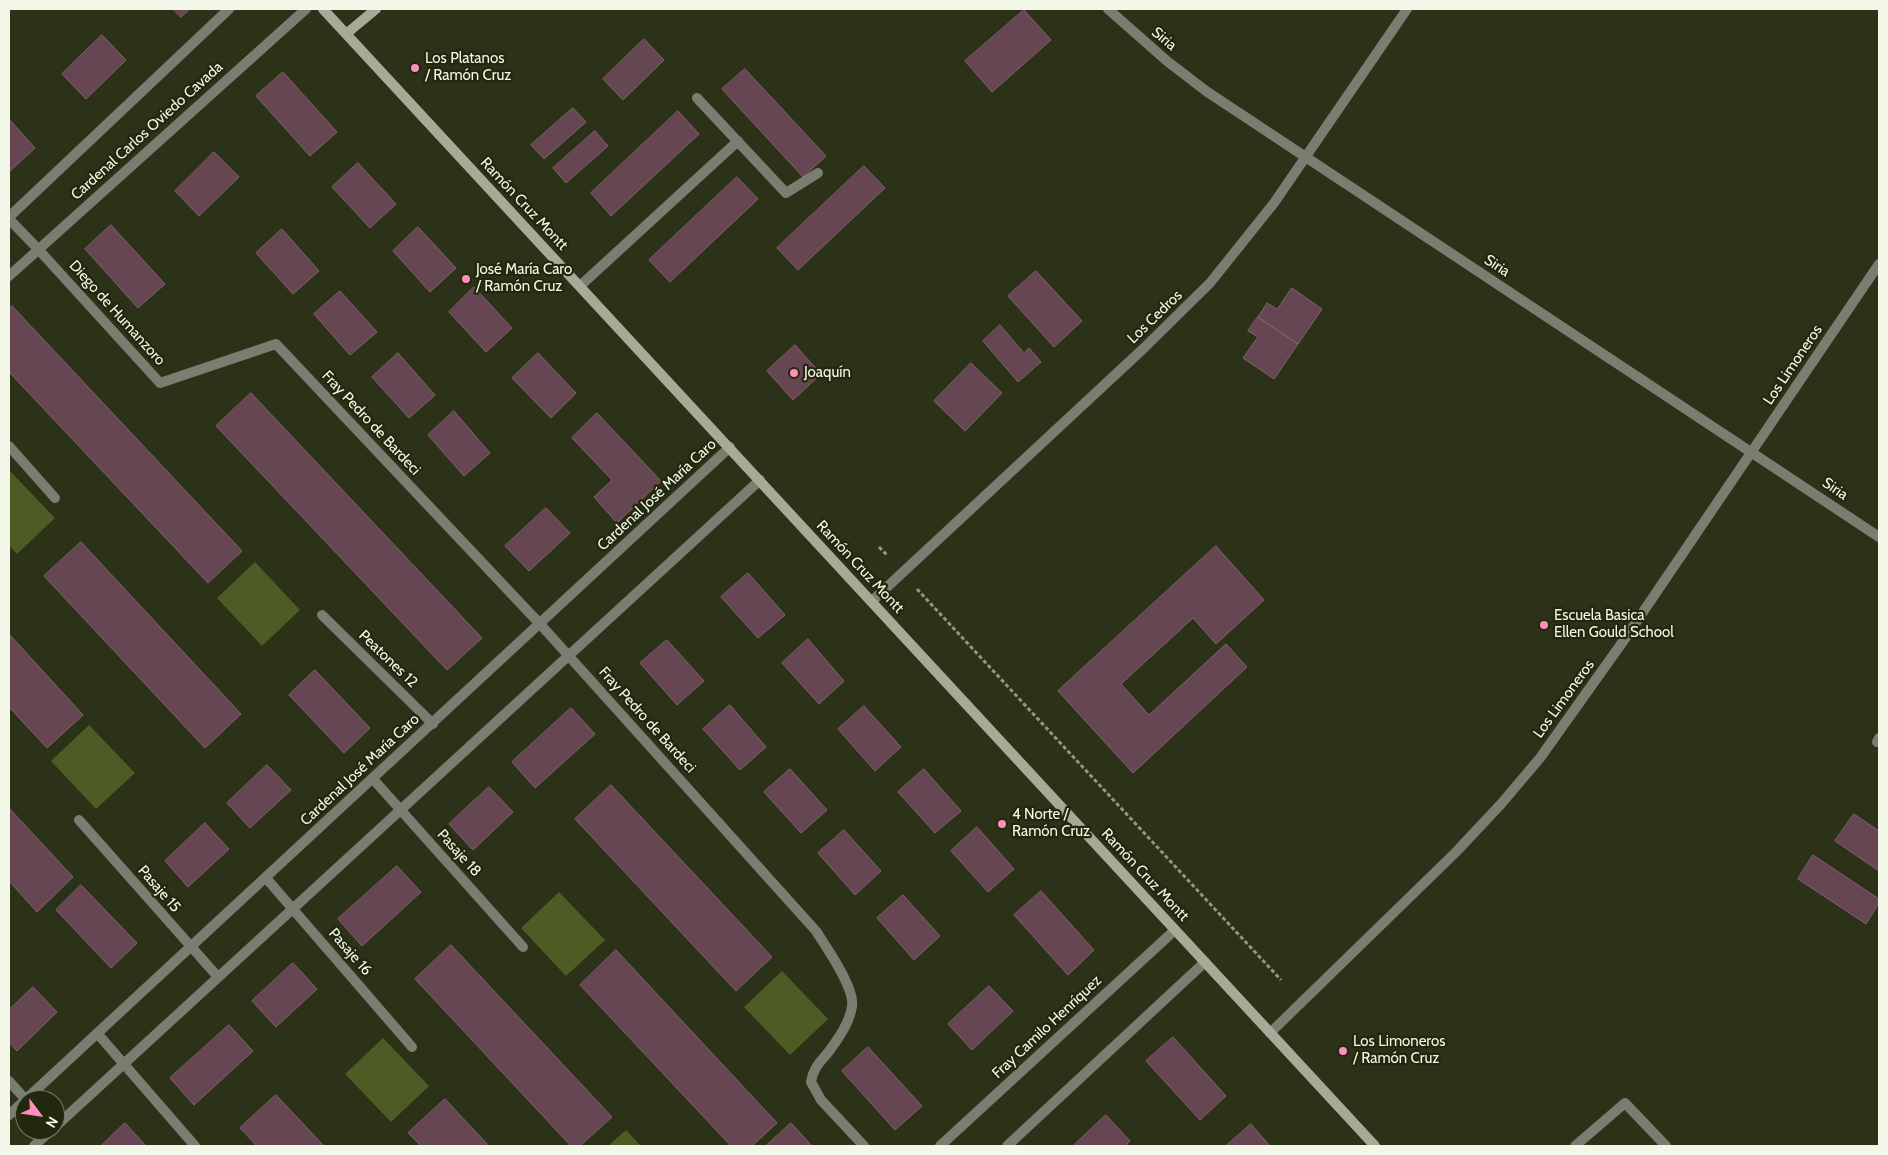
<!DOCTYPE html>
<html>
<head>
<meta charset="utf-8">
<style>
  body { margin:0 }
  #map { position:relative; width:1888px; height:1155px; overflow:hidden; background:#2b3217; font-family:Cabin,sans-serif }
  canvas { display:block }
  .frame { position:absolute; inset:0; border:10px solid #f2f7e7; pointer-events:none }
  .north { position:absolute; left:15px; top:1090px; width:50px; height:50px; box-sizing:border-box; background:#22280d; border:1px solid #757b64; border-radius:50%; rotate:121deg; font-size:14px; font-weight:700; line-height:20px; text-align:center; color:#f2f7e7 }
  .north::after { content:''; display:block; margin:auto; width:18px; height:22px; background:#ff8eba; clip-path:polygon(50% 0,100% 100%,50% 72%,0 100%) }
</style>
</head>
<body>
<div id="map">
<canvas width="1888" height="1155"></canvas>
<div class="frame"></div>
<div class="north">N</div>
</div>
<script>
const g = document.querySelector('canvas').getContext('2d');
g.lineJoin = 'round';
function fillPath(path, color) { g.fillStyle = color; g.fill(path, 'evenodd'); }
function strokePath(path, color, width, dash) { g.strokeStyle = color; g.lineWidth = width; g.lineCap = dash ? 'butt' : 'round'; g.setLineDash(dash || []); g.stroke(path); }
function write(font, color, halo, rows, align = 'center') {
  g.font = font + ' Cabin,sans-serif'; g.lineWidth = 4.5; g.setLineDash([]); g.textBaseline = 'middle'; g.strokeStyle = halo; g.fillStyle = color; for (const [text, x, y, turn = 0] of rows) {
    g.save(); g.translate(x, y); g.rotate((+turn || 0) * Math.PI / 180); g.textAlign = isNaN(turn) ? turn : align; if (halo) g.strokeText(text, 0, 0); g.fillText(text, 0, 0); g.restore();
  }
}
const green = new Path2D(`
  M 9,470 L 55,518 L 17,554 L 9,545 Z
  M 255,562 L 300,610 L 262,646 L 217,598 Z
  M 89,725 L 135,773 L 96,809 L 51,761 Z
  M 559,892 L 605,940 L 566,976 L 521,928 Z
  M 782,971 L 828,1019 L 790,1055 L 744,1007 Z
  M 383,1038 L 429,1086 L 391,1122 L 345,1074 Z
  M 626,1130 L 641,1146 L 608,1146 Z`);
const building = new Path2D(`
  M 173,9 L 190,9 L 181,17 Z
  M 1024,10 L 1051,40 L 992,92 L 965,61 Z
  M 102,35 L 126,60 L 86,99 L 62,74 Z
  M 644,39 L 664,60 L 623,100 L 603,79 Z
  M 745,69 L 826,156 L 803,177 L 722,89 Z
  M 283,72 L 337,132 L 310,156 L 256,96 Z
  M 573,108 L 586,122 L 544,159 L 531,145 Z
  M 678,111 L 699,134 L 611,216 L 591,193 Z
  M 9,119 L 35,148 L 9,172 Z
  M 595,131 L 608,146 L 566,183 L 553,168 Z
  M 214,152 L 239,177 L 199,216 L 175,191 Z
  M 358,163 L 396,204 L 370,228 L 332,187 Z
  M 864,166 L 885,188 L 798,270 L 777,248 Z
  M 737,177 L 758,199 L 670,282 L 649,260 Z
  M 111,225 L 165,284 L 138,308 L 85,249 Z
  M 418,227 L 456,268 L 430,292 L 393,251 Z
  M 282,229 L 319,271 L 293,294 L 256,253 Z
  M 1036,271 L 1082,321 L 1054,347 L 1008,296 Z
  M 474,287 L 512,328 L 486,352 L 449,312 Z
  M 1292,288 L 1322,309 L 1298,344 L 1258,317 L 1267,303 L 1277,309 Z
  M 340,291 L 377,332 L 350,355 L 314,314 Z
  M 12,306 L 242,551 L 208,583 L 9,372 L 9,309 Z
  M 1258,317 L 1298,344 L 1274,379 L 1243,358 L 1258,337 L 1248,331 Z
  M 1000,325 L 1024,353 L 1029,348 L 1041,362 L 1018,382 L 983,341 Z
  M 795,345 L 821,374 L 793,400 L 767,371 Z
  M 398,353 L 435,395 L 409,418 L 372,377 Z
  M 538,353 L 576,393 L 551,418 L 512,378 Z
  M 971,363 L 1002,393 L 965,431 L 934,401 Z
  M 251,393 L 482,638 L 447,670 L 216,426 Z
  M 454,411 L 490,453 L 464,476 L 428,435 Z
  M 597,413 L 661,481 L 617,523 L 594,497 L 612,480 L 572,438 Z
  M 546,508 L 570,533 L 529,571 L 505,546 Z
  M 81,542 L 241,714 L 205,748 L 44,576 Z
  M 1216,546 L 1264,600 L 1216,644 L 1193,618 L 1121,684 L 1149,715 L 1226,644 L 1247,667 L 1133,773 L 1058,691 Z
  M 748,573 L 785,615 L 758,638 L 721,597 Z
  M 9,634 L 83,715 L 47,748 L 9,707 Z
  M 808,639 L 844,681 L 819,704 L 782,663 Z
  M 667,640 L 704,681 L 677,705 L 640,663 Z
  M 315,670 L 370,728 L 344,753 L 289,695 Z
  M 730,705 L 766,747 L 740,770 L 703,729 Z
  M 864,706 L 901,747 L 875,771 L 838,729 Z
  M 571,708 L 595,734 L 535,788 L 512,762 Z
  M 267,765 L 291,790 L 250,828 L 227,803 Z
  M 790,769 L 827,810 L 801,833 L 764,792 Z
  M 924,769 L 961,811 L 935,833 L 898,792 Z
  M 611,785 L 772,957 L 736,991 L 575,819 Z
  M 489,787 L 513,812 L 473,850 L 449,824 Z
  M 9,808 L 73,877 L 37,912 L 9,881 Z
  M 1854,814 L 1879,831 L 1879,871 L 1835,841 Z
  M 205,823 L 229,849 L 188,887 L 165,861 Z
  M 977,827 L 1014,869 L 988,892 L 951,851 Z
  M 844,830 L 881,871 L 855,895 L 818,853 Z
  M 1813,855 L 1879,899 L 1879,903 L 1866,924 L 1798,879 Z
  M 397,866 L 421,892 L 362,946 L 338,919 Z
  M 81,885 L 137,943 L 111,968 L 56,910 Z
  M 1041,891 L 1094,950 L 1068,975 L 1014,915 Z
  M 903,895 L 940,936 L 914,960 L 877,918 Z
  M 451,945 L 612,1117 L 580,1146 L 571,1146 L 415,979 Z
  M 616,950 L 777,1123 L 752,1146 L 731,1146 L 580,985 Z
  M 293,963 L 317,989 L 276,1027 L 252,1001 Z
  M 989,986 L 1013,1011 L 972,1050 L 948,1024 Z
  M 33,987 L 57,1012 L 17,1051 L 9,1042 L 9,1010 Z
  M 229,1025 L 253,1051 L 194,1105 L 170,1078 Z
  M 1173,1037 L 1226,1096 L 1200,1120 L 1146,1061 Z
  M 868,1047 L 922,1106 L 895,1130 L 842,1071 Z
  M 276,1095 L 324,1146 L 257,1146 L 240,1128 Z
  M 445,1099 L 489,1146 L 421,1146 L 408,1133 Z
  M 1106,1115 L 1130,1141 L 1125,1146 L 1073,1146 Z
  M 125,1123 L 146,1146 L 101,1146 Z
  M 791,1123 L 812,1146 L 766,1146 Z
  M 1251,1124 L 1270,1146 L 1226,1146 Z`);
const path = new Path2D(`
  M 879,547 L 888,556
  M 917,589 L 1281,980`);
const lane = new Path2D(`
  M 1575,1146 L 1625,1103 L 1666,1146`);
const street = new Path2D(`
  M 1108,9 L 1167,61 L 1206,91 L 1879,537
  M 697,98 L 786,193 L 818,173
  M 9,217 L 229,9
  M 9,219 L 38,249 L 160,383 L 276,344 L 540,624 L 816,931 C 826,947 855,988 852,1006 C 850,1021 841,1035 832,1047 C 823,1061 814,1064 811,1082 L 821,1100 L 864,1146
  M 9,276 L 306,9
  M 580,286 L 738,141
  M 9,446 L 55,498
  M 872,601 L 1144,348 L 1210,283 L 1274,203 L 1407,9
  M 322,615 L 433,724
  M 1877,742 L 1879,738
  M 373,779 L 523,947
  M 79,820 L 218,977
  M 266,878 L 412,1047
  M 97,1033 L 195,1146
  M 1270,1033 L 1456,852 L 1501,804 L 1540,758 L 1624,640 L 1879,264
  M 9,1081 L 26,1100
  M 9,1115 L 730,447
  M 55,1127 L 760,480
  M 34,1146 L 51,1130
  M 940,1146 L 1175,930
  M 1007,1146 L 1205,962`);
const secondary = new Path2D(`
  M 323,9 L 1375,1146
  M 346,34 L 376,9`);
const markers = [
  [415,68,5,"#ff8eba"],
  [466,279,5,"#ff8eba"],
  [794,373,5,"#ff8eba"],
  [1544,625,5,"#ff8eba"],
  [1002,824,5,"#ff8eba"],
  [1343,1051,5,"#ff8eba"]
];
const streetNames = [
  ["Siria",1164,39,40],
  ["Cardenal Carlos Oviedo Cavada",147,131,-42],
  ["Ramón Cruz Montt",524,204,47],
  ["Siria",1497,266,33],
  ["Diego de Humanzoro",117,313,48],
  ["Los Cedros",1155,317,-44],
  ["Los Limoneros",1793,365,-56],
  ["Fray Pedro de Bardeci",371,423,47],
  ["Siria",1835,489,34],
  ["Cardenal José María Caro",657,495,-43],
  ["Ramón Cruz Montt",860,567,47],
  ["Peatones 12",388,659,44],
  ["Los Limoneros",1564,699,-54],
  ["Fray Pedro de Bardeci",647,720,48],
  ["Cardenal José María Caro",360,770,-43],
  ["Pasaje 18",459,853,48],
  ["Ramón Cruz Montt",1145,875,47],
  ["Pasaje 15",159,889,49],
  ["Pasaje 16",350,952,49],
  ["Fray Camilo Henríquez",1047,1027,-43]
];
const poiNames = [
  ["Los Platanos",425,59],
  ["/ Ramón Cruz",425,76],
  ["José María Caro",476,270],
  ["/ Ramón Cruz",476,287],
  ["Joaquín",804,373],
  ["Escuela Basica",1554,616],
  ["Ellen Gould School",1554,633],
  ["4 Norte /",1012,815],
  ["Ramón Cruz",1012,832],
  ["Los Limoneros",1353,1042],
  ["/ Ramón Cruz",1353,1059]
];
fillPath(green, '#4e5b24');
fillPath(building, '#654652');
strokePath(building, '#82616d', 1);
strokePath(path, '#919782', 3, [4, 2.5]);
strokePath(lane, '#7a7e71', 10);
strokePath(street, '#7a7e71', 10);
strokePath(secondary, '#a5ab96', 10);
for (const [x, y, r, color] of markers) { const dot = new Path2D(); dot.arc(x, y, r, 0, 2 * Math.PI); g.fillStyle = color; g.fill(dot); strokePath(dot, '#22280d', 2); }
write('15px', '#f2f7e7', '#22280d', streetNames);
write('15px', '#f2f7e7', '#22280d', poiNames, 'left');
</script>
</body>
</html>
